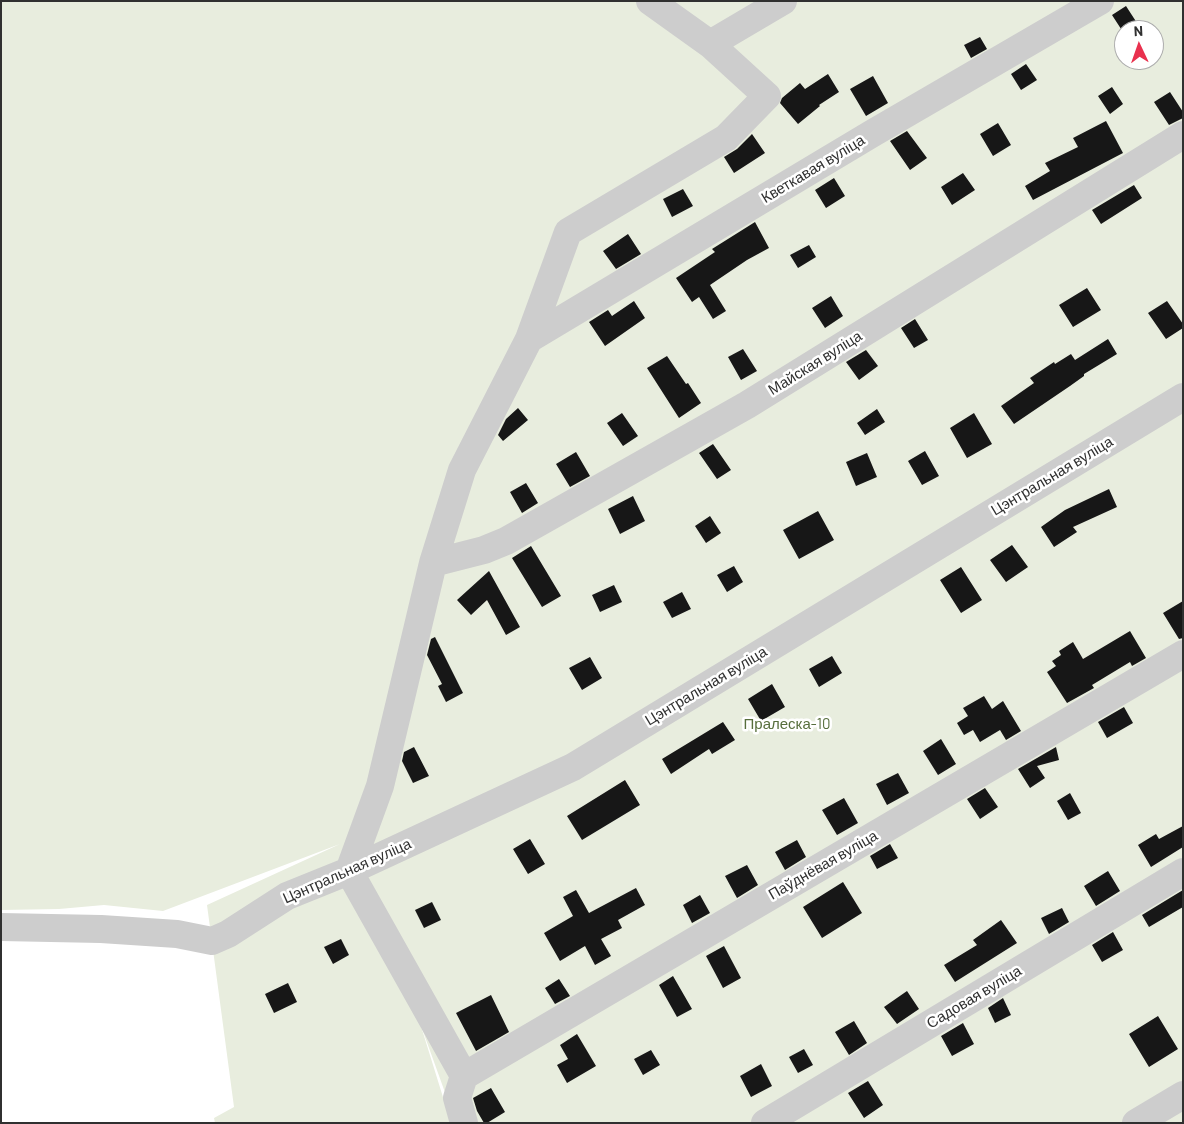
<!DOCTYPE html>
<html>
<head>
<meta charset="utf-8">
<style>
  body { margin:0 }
  #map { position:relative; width:1184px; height:1124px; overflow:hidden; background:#fff; font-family:Barlow,sans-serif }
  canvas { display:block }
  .frame { position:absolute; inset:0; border:2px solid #303030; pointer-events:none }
  .north { position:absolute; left:1114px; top:20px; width:50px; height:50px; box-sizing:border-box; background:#fff; border:1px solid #acacac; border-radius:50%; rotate:357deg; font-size:14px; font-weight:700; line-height:20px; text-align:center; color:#303030 }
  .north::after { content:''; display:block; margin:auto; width:18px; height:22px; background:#e9314e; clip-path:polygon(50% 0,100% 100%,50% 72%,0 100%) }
</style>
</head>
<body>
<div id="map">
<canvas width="1184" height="1124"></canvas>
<div class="frame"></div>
<div class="north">N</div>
</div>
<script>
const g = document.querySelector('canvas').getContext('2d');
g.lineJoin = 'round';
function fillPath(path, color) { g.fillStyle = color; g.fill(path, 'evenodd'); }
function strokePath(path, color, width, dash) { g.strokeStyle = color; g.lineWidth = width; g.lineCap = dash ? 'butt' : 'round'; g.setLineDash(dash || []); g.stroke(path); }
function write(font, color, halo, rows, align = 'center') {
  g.font = font + ' Barlow,sans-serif'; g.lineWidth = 5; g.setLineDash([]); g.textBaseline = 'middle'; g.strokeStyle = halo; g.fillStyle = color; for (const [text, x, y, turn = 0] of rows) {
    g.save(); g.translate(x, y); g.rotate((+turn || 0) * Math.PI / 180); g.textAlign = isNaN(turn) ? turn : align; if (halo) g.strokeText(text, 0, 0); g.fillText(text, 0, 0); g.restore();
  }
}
const green = new Path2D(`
  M 1,1 L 1183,1 L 1183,1123 L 456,1123 L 420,1023 L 451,1123 L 215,1123 L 214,1118 L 234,1107 L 207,905 L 340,844 L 163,911 L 104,905 L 59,909 L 1,910 ZM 1124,30 L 1154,30 L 1154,60 L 1124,60 Z`);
const building = new Path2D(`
  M 1126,6 L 1137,23 L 1123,32 L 1112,15 Z
  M 980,37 L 987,49 L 971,58 L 964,45 Z
  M 1026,64 L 1037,80 L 1021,90 L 1011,74 Z
  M 828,74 L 839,92 L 819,105 L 820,106 L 798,124 L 780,103 L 782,98 L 800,83 L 805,89 Z
  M 873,76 L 888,103 L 866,116 L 850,89 Z
  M 1112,87 L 1123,104 L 1110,114 L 1098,96 Z
  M 1170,92 L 1183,112 L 1183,118 L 1169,125 L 1154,102 Z
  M 1106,121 L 1123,153 L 1033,200 L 1025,186 L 1050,171 L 1045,163 L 1078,147 L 1073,138 Z
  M 998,123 L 1011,145 L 993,156 L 980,134 Z
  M 907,131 L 927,158 L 910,170 L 890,141 Z
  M 752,134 L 765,153 L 734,173 L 724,157 L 737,149 Z
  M 963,173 L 975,190 L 952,205 L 941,187 Z
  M 834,178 L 845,196 L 826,208 L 815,190 Z
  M 1134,185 L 1142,198 L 1101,224 L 1092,210 Z
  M 683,189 L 693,206 L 672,217 L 663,199 Z
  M 755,222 L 769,248 L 747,260 L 710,285 L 726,311 L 713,319 L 699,297 L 692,302 L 676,278 L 715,252 L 712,249 Z
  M 628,234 L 641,254 L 616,269 L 603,251 Z
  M 809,245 L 816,257 L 798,268 L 790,255 Z
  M 1087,288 L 1101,310 L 1073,327 L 1059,305 Z
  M 831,296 L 843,316 L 825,328 L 812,308 Z
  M 634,301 L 645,318 L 605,346 L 589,322 L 608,310 L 612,316 Z
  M 1167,301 L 1183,324 L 1183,328 L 1166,339 L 1148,313 Z
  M 915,319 L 928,340 L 914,348 L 901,328 Z
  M 1108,339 L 1117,354 L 1084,374 L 1084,376 L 1070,386 L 1014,424 L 1001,406 L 1034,383 L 1030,378 L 1054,362 L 1055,364 L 1071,354 L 1075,360 Z
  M 743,349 L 757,371 L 741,380 L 728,357 Z
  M 866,350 L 878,366 L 859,380 L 846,362 Z
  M 667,356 L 686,384 L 688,383 L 701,403 L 679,418 L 647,368 Z
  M 518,408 L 528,420 L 503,441 L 498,435 L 506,419 Z
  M 877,409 L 885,422 L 865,435 L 857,423 Z
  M 622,413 L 638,436 L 623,446 L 607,423 Z
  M 974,413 L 992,444 L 967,458 L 950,428 Z
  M 713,444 L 731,470 L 717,479 L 699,453 Z
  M 925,451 L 939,476 L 922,485 L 908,461 Z
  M 576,452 L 590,476 L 570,487 L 556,464 Z
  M 867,453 L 877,477 L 856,486 L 846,462 Z
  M 526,483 L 538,503 L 522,513 L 510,492 Z
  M 1109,489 L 1117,507 L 1073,527 L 1077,532 L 1054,547 L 1041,527 L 1065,510 Z
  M 633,496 L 645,521 L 620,534 L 608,509 Z
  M 818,511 L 834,540 L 799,559 L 783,530 Z
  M 710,516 L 721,533 L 706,543 L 695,526 Z
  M 1012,545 L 1028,567 L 1006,582 L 990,560 Z
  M 531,546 L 561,596 L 542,607 L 512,558 Z
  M 734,566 L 743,582 L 727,592 L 717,575 Z
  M 961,567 L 982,600 L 961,613 L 940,580 Z
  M 489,571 L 520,627 L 506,635 L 487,600 L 471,615 L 457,600 Z
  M 614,585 L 622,602 L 600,612 L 592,595 Z
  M 682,592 L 691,609 L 672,618 L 663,602 Z
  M 1183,601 L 1183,638 L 1179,639 L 1163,613 Z
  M 1130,631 L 1146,658 L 1132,666 L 1130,662 L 1092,685 L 1094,688 L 1067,703 L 1047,672 L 1056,666 L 1052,661 L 1061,655 L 1059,651 L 1073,642 L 1083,659 Z
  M 435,637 L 463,693 L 446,702 L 438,686 L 442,684 L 427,655 L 431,639 Z
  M 832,656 L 842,673 L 819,687 L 809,669 Z
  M 590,657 L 602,678 L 582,690 L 569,668 Z
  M 772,684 L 785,707 L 761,721 L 748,699 Z
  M 984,696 L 992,709 L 1003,701 L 1021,731 L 1006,740 L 1000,730 L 980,742 L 973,730 L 964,735 L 957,723 L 968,716 L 963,708 Z
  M 1124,707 L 1133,723 L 1107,738 L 1098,722 Z
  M 723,722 L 735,740 L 712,754 L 709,749 L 671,774 L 662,759 Z
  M 941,739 L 956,764 L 938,775 L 923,751 Z
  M 414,747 L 429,776 L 413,783 L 402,761 L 404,752 Z
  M 1056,747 L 1059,760 L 1037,766 L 1045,778 L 1030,788 L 1018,769 Z
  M 898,773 L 909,793 L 887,805 L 876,784 Z
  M 625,780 L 640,805 L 582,840 L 567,816 Z
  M 985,788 L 998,807 L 980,819 L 967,799 Z
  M 1070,793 L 1081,813 L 1068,820 L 1057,801 Z
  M 844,798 L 858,823 L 837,835 L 822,810 Z
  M 1183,826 L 1183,847 L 1151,867 L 1138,845 L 1156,834 L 1159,839 Z
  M 530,839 L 545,864 L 528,874 L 513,849 Z
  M 797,840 L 806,857 L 785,870 L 775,852 Z
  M 890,844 L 898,858 L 877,869 L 870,856 Z
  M 747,865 L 758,885 L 737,898 L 725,876 Z
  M 1108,871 L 1120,891 L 1096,906 L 1084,886 Z
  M 843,882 L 862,913 L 822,938 L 803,907 Z
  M 636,888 L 645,905 L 618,920 L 622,928 L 601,939 L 611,956 L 595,965 L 585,946 L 560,961 L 544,933 L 573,916 L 563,897 L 576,890 L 589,913 Z
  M 1183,890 L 1183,907 L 1149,927 L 1142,915 Z
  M 700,895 L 710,913 L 692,923 L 683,905 Z
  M 432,902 L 441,920 L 424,928 L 415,910 Z
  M 1062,908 L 1069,922 L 1049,934 L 1041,918 Z
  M 1001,920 L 1017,943 L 955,982 L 944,965 L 977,945 L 973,940 Z
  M 1113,932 L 1123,950 L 1102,962 L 1092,945 Z
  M 341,939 L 349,955 L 333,964 L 324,947 Z
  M 724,946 L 741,978 L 723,988 L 706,956 Z
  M 673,976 L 692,1009 L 677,1017 L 659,985 Z
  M 559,979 L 570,996 L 555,1004 L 545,988 Z
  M 288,983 L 297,1002 L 274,1013 L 265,994 Z
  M 907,991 L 919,1009 L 897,1024 L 884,1007 Z
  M 491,995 L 509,1032 L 476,1051 L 456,1013 Z
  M 1003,998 L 1011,1015 L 995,1023 L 988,1008 Z
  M 1158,1016 L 1178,1049 L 1149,1067 L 1129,1034 Z
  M 854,1021 L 867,1043 L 849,1055 L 835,1032 Z
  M 963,1023 L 974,1044 L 952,1056 L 941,1036 Z
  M 577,1034 L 596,1066 L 567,1083 L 557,1065 L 568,1059 L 560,1045 Z
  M 804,1049 L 813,1065 L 798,1073 L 789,1057 Z
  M 651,1050 L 660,1065 L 643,1075 L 634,1059 Z
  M 761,1064 L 772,1086 L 751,1097 L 740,1076 Z
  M 868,1081 L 883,1105 L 864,1118 L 848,1093 Z
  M 491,1088 L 505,1112 L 487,1123 L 484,1123 L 477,1111 L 473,1098 Z`);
const minor = new Path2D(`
  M 710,44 L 783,1
  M 529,339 L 873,133 L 1100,1
  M 433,563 L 484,550 L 506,541 L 747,405 L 1183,135
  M 1,927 L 101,929 L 177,934 L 212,941 L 228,934 L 287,896 L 349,871 L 573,767 L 1183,397
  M 464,1076 L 1183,654
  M 464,1123 L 457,1098 L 464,1076 L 349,871 L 380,786 L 433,563 L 462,470 L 529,339 L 568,232 L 726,138 L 767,96 L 710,44 L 650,1
  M 765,1123 L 1183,872
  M 1136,1123 L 1183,1095`);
const streetNames = [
  ["Кветкавая вуліца",813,169,-31],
  ["Майская вуліца",815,363,-32],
  ["Цэнтральная вуліца",1052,476,-31],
  ["Цэнтральная вуліца",706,686,-31],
  ["Паўднёвая вуліца",823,865,-30],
  ["Цэнтральная вуліца",347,871,-24],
  ["Садовая вуліца",974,997,-31]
];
const parkNames = [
  ["Пралеска-10",787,724]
];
fillPath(green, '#e8edde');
fillPath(building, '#171717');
strokePath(minor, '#cdcdcd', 28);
write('15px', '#303030', '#fff', streetNames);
write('15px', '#576e3c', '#fff', parkNames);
</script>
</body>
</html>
